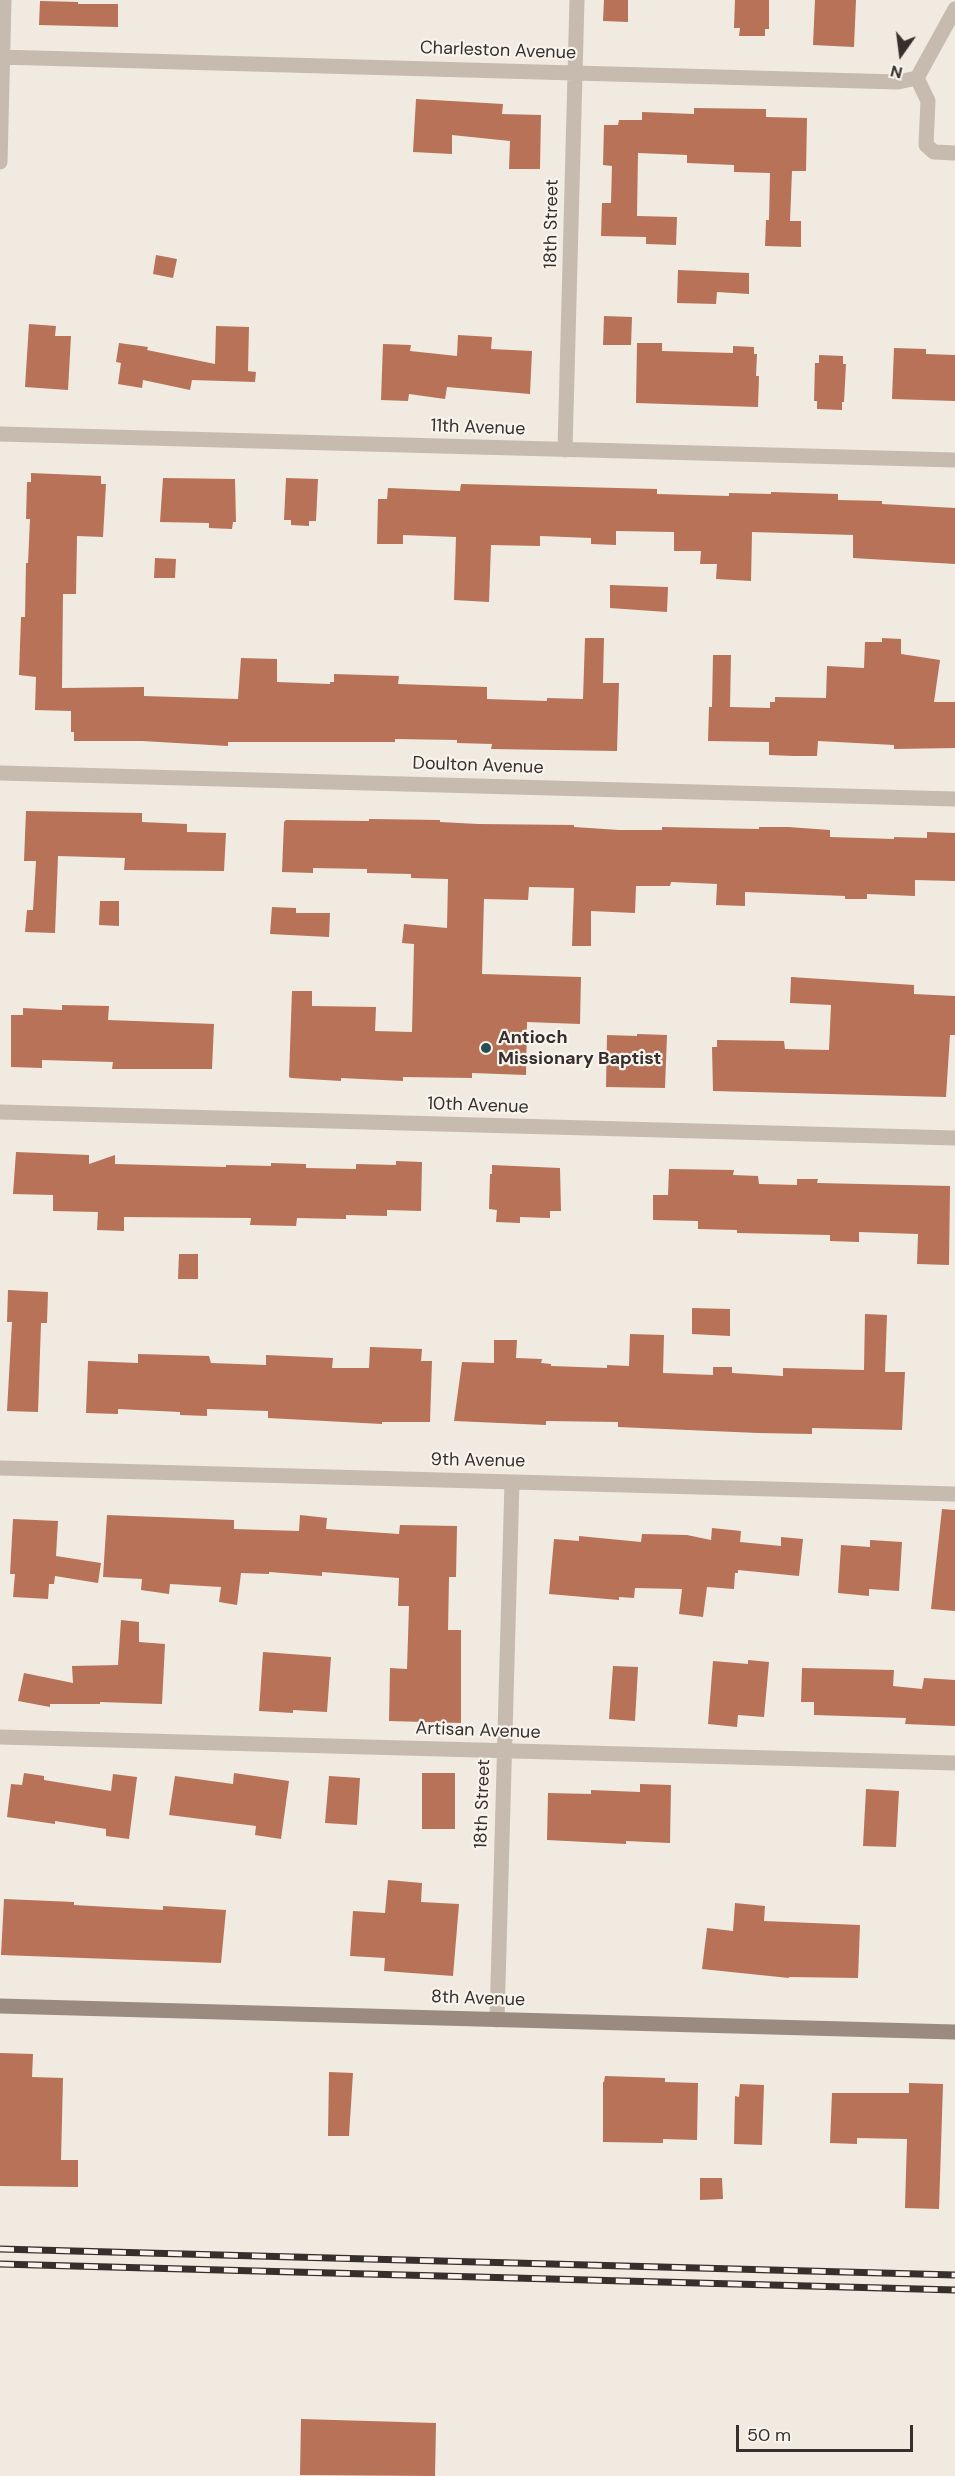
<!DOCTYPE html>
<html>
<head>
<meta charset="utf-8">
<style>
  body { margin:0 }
  #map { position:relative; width:955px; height:2476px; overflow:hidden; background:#f0eae1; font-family:"DM Sans",sans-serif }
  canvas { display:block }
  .north { position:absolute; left:871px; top:24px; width:60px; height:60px; -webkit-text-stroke:4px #f8f3ed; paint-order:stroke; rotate:194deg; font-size:16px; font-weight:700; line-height:24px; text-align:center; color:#372f2b }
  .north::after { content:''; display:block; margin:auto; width:21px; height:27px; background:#372f2b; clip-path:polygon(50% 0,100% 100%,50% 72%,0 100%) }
  .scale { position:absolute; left:736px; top:2425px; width:177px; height:27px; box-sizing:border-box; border:3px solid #372f2b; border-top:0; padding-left:8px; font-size:18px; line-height:21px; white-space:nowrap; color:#372f2b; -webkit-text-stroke:4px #f8f3ed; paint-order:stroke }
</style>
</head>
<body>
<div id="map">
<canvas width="955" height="2476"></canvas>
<div class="north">N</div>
<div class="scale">50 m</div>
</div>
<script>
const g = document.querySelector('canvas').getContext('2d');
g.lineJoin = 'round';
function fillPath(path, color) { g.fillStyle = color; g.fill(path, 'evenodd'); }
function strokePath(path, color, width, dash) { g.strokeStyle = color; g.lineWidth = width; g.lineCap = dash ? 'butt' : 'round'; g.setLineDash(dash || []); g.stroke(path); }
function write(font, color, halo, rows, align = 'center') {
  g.font = font + ' "DM Sans",sans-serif'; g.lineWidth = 4.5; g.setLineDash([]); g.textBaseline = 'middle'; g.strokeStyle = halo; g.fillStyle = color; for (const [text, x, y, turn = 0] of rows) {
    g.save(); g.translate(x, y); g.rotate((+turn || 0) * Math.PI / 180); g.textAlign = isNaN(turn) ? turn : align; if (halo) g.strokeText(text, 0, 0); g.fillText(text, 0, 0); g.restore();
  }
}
const building = new Path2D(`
  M 604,0 L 628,0 L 628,22 L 603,21 Z
  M 735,0 L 769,0 L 769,29 L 765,29 L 765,36 L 739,36 L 740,28 L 734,28 Z
  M 815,0 L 856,0 L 854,47 L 813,45 Z
  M 40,1 L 78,2 L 78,4 L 118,4 L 118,27 L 39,25 Z
  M 416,99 L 503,104 L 502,114 L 541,115 L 540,169 L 509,169 L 510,141 L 452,135 L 452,154 L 413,152 Z
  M 694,108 L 766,109 L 766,117 L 807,118 L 806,171 L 792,171 L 790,221 L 801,221 L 801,247 L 765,246 L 766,220 L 769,220 L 770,173 L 734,172 L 734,165 L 687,163 L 687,155 L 638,153 L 637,216 L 677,217 L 676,245 L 646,244 L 646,237 L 601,236 L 602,203 L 611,203 L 612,166 L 603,165 L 604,125 L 618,125 L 619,120 L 642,120 L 642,112 L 694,114 Z
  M 156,255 L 177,259 L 173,278 L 153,274 Z
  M 678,270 L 749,273 L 749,294 L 717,292 L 716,304 L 677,303 Z
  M 604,316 L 632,317 L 631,345 L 603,345 Z
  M 29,324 L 56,326 L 55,336 L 71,336 L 68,390 L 25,387 Z
  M 216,326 L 249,327 L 248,371 L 256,372 L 255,382 L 192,380 L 190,390 L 143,380 L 142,388 L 118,384 L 121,363 L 116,362 L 119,343 L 148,347 L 147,350 L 215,364 Z
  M 458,335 L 492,337 L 491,349 L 532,351 L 530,394 L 447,387 L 445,399 L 409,394 L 408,401 L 381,400 L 383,344 L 411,345 L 410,351 L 457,356 Z
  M 637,343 L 662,343 L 662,351 L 733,353 L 733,346 L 754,347 L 754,354 L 757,354 L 756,376 L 759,376 L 758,407 L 636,403 Z
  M 894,348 L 926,349 L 926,354 L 955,355 L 955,401 L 892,399 Z
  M 819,355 L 843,356 L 843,364 L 846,364 L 844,402 L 842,402 L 842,410 L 817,409 L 817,401 L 814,401 L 815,363 L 819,363 Z
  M 31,473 L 101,476 L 101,484 L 106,484 L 103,537 L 77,536 L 76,594 L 63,594 L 62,688 L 144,687 L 144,696 L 238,699 L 241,658 L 277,659 L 277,682 L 330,684 L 330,682 L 334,682 L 334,674 L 399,676 L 398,684 L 487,687 L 487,699 L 547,701 L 547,698 L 583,699 L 585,638 L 604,638 L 603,683 L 619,683 L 617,751 L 491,749 L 492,744 L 457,743 L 457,740 L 395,739 L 395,742 L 228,742 L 228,746 L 142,741 L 74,741 L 74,732 L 71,732 L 71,711 L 35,710 L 36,677 L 19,675 L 21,617 L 25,617 L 26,563 L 28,563 L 30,519 L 26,519 L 27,482 L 31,482 Z
  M 163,478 L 235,479 L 236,522 L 233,522 L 232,529 L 209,528 L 209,523 L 160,522 Z
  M 286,478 L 318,479 L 316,521 L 309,521 L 309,526 L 291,525 L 291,520 L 284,520 Z
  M 461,484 L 657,489 L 657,494 L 729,496 L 729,493 L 771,494 L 771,492 L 838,494 L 838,500 L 882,501 L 882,504 L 955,508 L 955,564 L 853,558 L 853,535 L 752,532 L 751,581 L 716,579 L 717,564 L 700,564 L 701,551 L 674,551 L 674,532 L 616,531 L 616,545 L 591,544 L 591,538 L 540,536 L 540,546 L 491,545 L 489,602 L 454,600 L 456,537 L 403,535 L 403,544 L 377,544 L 378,499 L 387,499 L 388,488 L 460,491 Z
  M 155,558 L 176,559 L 175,578 L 154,578 Z
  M 610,585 L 668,587 L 667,612 L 610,608 Z
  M 882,638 L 901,639 L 901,654 L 940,660 L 934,702 L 955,702 L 955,748 L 894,749 L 894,745 L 818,741 L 817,756 L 794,756 L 769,755 L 769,742 L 708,741 L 709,707 L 712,707 L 713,655 L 731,655 L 730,707 L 770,708 L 770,702 L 775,702 L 775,697 L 826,698 L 827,666 L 864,668 L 865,642 L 882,642 Z
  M 26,811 L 142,813 L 142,822 L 187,824 L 187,832 L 226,833 L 224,871 L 124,870 L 125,858 L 58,856 L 55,933 L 25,932 L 27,910 L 33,910 L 36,861 L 24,861 Z
  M 369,819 L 440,820 L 440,822 L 478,824 L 574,825 L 574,827 L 619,830 L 662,830 L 662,827 L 759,829 L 759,827 L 788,827 L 830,830 L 830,837 L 894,839 L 894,837 L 927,838 L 927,832 L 955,833 L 955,881 L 915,880 L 915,896 L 867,894 L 867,899 L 845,899 L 845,896 L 745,892 L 745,906 L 716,905 L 717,884 L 671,882 L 670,886 L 636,886 L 635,913 L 591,911 L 591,946 L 572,946 L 574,888 L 529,887 L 528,900 L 484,899 L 482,974 L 581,977 L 580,1024 L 527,1022 L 526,1075 L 472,1073 L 472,1078 L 403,1077 L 403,1081 L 341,1078 L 341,1081 L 291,1078 L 289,1077 L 292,991 L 312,991 L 312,1006 L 376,1007 L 375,1031 L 412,1032 L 414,944 L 402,943 L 404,924 L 447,928 L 448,879 L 411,878 L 411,874 L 367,873 L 367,869 L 313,868 L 313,873 L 282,872 L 284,822 L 286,820 L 369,821 Z
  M 100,901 L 119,901 L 119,926 L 99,925 Z
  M 272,907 L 296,908 L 296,913 L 330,913 L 329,937 L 270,934 Z
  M 791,977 L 914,985 L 914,994 L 955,996 L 955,1035 L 950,1035 L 946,1097 L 713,1091 L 712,1047 L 717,1047 L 717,1040 L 784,1041 L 785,1049 L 829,1050 L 831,1005 L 790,1003 Z
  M 62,1005 L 109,1006 L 108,1020 L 214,1024 L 212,1069 L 112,1069 L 113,1062 L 42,1060 L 42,1068 L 11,1067 L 11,1015 L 23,1015 L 23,1008 L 62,1010 Z
  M 637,1034 L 667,1035 L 665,1088 L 606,1087 L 607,1035 L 637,1036 Z
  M 16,1152 L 89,1155 L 89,1164 L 115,1155 L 115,1164 L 226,1167 L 226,1165 L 271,1166 L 271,1163 L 306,1164 L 306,1168 L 356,1169 L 356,1164 L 396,1165 L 396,1161 L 422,1162 L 421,1211 L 387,1210 L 387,1216 L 346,1215 L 346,1219 L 297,1218 L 296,1226 L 250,1225 L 251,1218 L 124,1217 L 124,1231 L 97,1230 L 98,1212 L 53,1211 L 53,1195 L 13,1194 Z
  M 492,1165 L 560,1168 L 561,1211 L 550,1211 L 550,1218 L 520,1217 L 520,1223 L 496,1222 L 497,1210 L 489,1209 L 490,1174 L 492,1174 Z
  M 669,1169 L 734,1170 L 733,1175 L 758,1176 L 759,1184 L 797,1185 L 797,1179 L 818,1179 L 817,1183 L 950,1186 L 949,1265 L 917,1264 L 918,1234 L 859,1232 L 859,1242 L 830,1241 L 830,1235 L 737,1233 L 737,1230 L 698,1229 L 698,1221 L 653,1220 L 653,1195 L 668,1195 Z
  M 179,1254 L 198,1254 L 198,1279 L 178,1279 Z
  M 8,1290 L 48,1292 L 47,1323 L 41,1323 L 38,1412 L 7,1411 L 12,1322 L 7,1322 Z
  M 692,1308 L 730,1309 L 730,1336 L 692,1334 Z
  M 865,1314 L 887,1315 L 885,1372 L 905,1372 L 902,1430 L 812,1428 L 812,1434 L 758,1433 L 618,1427 L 618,1422 L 546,1421 L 546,1425 L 454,1421 L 462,1362 L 494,1363 L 494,1340 L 517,1340 L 516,1358 L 542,1359 L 541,1363 L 551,1364 L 551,1366 L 607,1368 L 607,1365 L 629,1366 L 630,1334 L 664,1335 L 663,1373 L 713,1375 L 713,1367 L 732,1367 L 732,1373 L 783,1376 L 783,1368 L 864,1370 Z
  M 370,1347 L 422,1349 L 421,1361 L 432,1361 L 430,1422 L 382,1422 L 382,1424 L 268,1418 L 268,1411 L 207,1409 L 207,1416 L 180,1415 L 180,1412 L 118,1409 L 118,1414 L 86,1413 L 88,1361 L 138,1363 L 138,1354 L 209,1356 L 211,1363 L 266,1365 L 266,1355 L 333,1358 L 332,1368 L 369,1368 Z
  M 942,1509 L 955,1510 L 955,1611 L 931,1609 Z
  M 107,1515 L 234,1520 L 234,1529 L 299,1531 L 300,1515 L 327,1518 L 326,1529 L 399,1534 L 400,1525 L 457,1526 L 456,1577 L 449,1577 L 448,1630 L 461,1630 L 461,1723 L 389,1721 L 390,1668 L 407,1669 L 409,1606 L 398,1606 L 399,1578 L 322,1572 L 322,1576 L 269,1572 L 269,1574 L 241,1573 L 237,1605 L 219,1602 L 221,1587 L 170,1584 L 169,1594 L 141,1590 L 142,1579 L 103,1577 Z
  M 13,1519 L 58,1521 L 56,1556 L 101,1563 L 98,1583 L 55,1576 L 54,1584 L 49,1584 L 48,1599 L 13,1597 L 15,1574 L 10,1574 Z
  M 712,1528 L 741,1531 L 740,1542 L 781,1546 L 781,1537 L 803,1539 L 799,1576 L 738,1570 L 738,1573 L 735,1573 L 734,1589 L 707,1587 L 703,1617 L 679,1614 L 682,1589 L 635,1588 L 634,1598 L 619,1597 L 619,1600 L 549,1594 L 554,1539 L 579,1541 L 579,1536 L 641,1542 L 642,1534 L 687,1535 L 711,1540 Z
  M 870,1540 L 902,1542 L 899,1591 L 869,1589 L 869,1596 L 838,1593 L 841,1545 L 870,1547 Z
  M 121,1620 L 139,1622 L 139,1642 L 165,1644 L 162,1704 L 100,1702 L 100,1704 L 50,1704 L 50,1707 L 18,1701 L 24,1673 L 73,1683 L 72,1666 L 118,1665 Z
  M 263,1652 L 331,1657 L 327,1712 L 293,1710 L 293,1713 L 259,1711 Z
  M 748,1660 L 769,1662 L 764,1717 L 738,1715 L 737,1727 L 708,1724 L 713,1661 L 748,1664 Z
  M 613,1666 L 638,1667 L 635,1721 L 609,1719 Z
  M 802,1668 L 894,1670 L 893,1686 L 922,1689 L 924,1678 L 955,1680 L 955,1726 L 905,1724 L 906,1718 L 814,1715 L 814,1702 L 801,1702 Z
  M 24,1773 L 44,1776 L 44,1780 L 111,1791 L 113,1774 L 137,1777 L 129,1839 L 106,1836 L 106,1829 L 55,1821 L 55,1824 L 7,1817 L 11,1784 L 22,1785 Z
  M 234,1773 L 289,1781 L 281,1839 L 255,1835 L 256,1826 L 169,1815 L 175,1776 L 233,1784 Z
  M 422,1773 L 455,1773 L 455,1829 L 422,1829 Z
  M 329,1776 L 360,1778 L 357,1825 L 325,1823 Z
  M 640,1784 L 671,1785 L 670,1843 L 626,1841 L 626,1844 L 547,1840 L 548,1793 L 591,1794 L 591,1790 L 640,1792 Z
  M 866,1789 L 899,1791 L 896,1847 L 863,1846 Z
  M 388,1880 L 422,1883 L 421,1902 L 459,1904 L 453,1976 L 384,1971 L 385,1958 L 350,1956 L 353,1911 L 385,1913 Z
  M 4,1899 L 74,1902 L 74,1905 L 163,1910 L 163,1906 L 226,1910 L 221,1963 L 1,1955 Z
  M 735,1903 L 765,1906 L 764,1921 L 860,1925 L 858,1978 L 789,1977 L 789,1978 L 702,1969 L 707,1928 L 733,1931 Z
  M 0,2053 L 33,2054 L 32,2077 L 63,2078 L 61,2160 L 78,2160 L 78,2187 L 0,2186 Z
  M 329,2072 L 353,2073 L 349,2136 L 328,2136 Z
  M 605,2076 L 665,2078 L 665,2082 L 698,2083 L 697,2140 L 663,2139 L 663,2143 L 603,2142 L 603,2082 L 604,2082 Z
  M 909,2083 L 943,2084 L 939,2209 L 905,2208 L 907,2139 L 857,2138 L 857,2144 L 830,2143 L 832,2093 L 909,2093 Z
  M 740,2084 L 764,2085 L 762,2145 L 734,2144 L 735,2096 L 739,2097 Z
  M 700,2178 L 722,2178 L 723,2199 L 700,2200 Z
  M 301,2419 L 436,2423 L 435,2476 L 300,2475 Z`);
const street = new Path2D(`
  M 0,57 L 898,82 L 917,78 L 955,9
  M 917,78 L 928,101 L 926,145 L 934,152 L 955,153
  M 0,162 L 4,0
  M 0,434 L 955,460
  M 565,450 L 577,0
  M 0,773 L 955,799
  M 0,1112 L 955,1138
  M 0,1468 L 955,1494
  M 0,1737 L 955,1763
  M 497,2020 L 512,1482`);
const secondary = new Path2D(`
  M 0,2006 L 955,2032`);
const rail = new Path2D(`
  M 0,2249 L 955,2275
  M 0,2264 L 955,2290`);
const markers = [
  [486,1048,6,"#264f54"]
];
const streetNames = [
  ["Charleston Avenue",498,51,2],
  ["18th Street",552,224,-89],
  ["11th Avenue",478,428,2],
  ["Doulton Avenue",478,766,2],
  ["10th Avenue",478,1106,2],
  ["9th Avenue",478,1461,1],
  ["Artisan Avenue",478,1731,2],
  ["18th Street",483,1804,-88],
  ["8th Avenue",478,1999,2]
];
const poiNames = [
  ["Antioch",498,1038],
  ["Missionary Baptist",498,1059]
];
fillPath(building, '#b77258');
strokePath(street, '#c7baae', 15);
strokePath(secondary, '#9b8a7f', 15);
strokePath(rail, '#372f2b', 7);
strokePath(rail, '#f8f3ed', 4.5, [14]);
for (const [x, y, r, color] of markers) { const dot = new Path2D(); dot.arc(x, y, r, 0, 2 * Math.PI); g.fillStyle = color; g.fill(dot); strokePath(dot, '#f8f3ed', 2); }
write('18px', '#372f2b', '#f8f3ed', streetNames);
write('bold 18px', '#372f2b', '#f8f3ed', poiNames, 'left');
</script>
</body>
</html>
